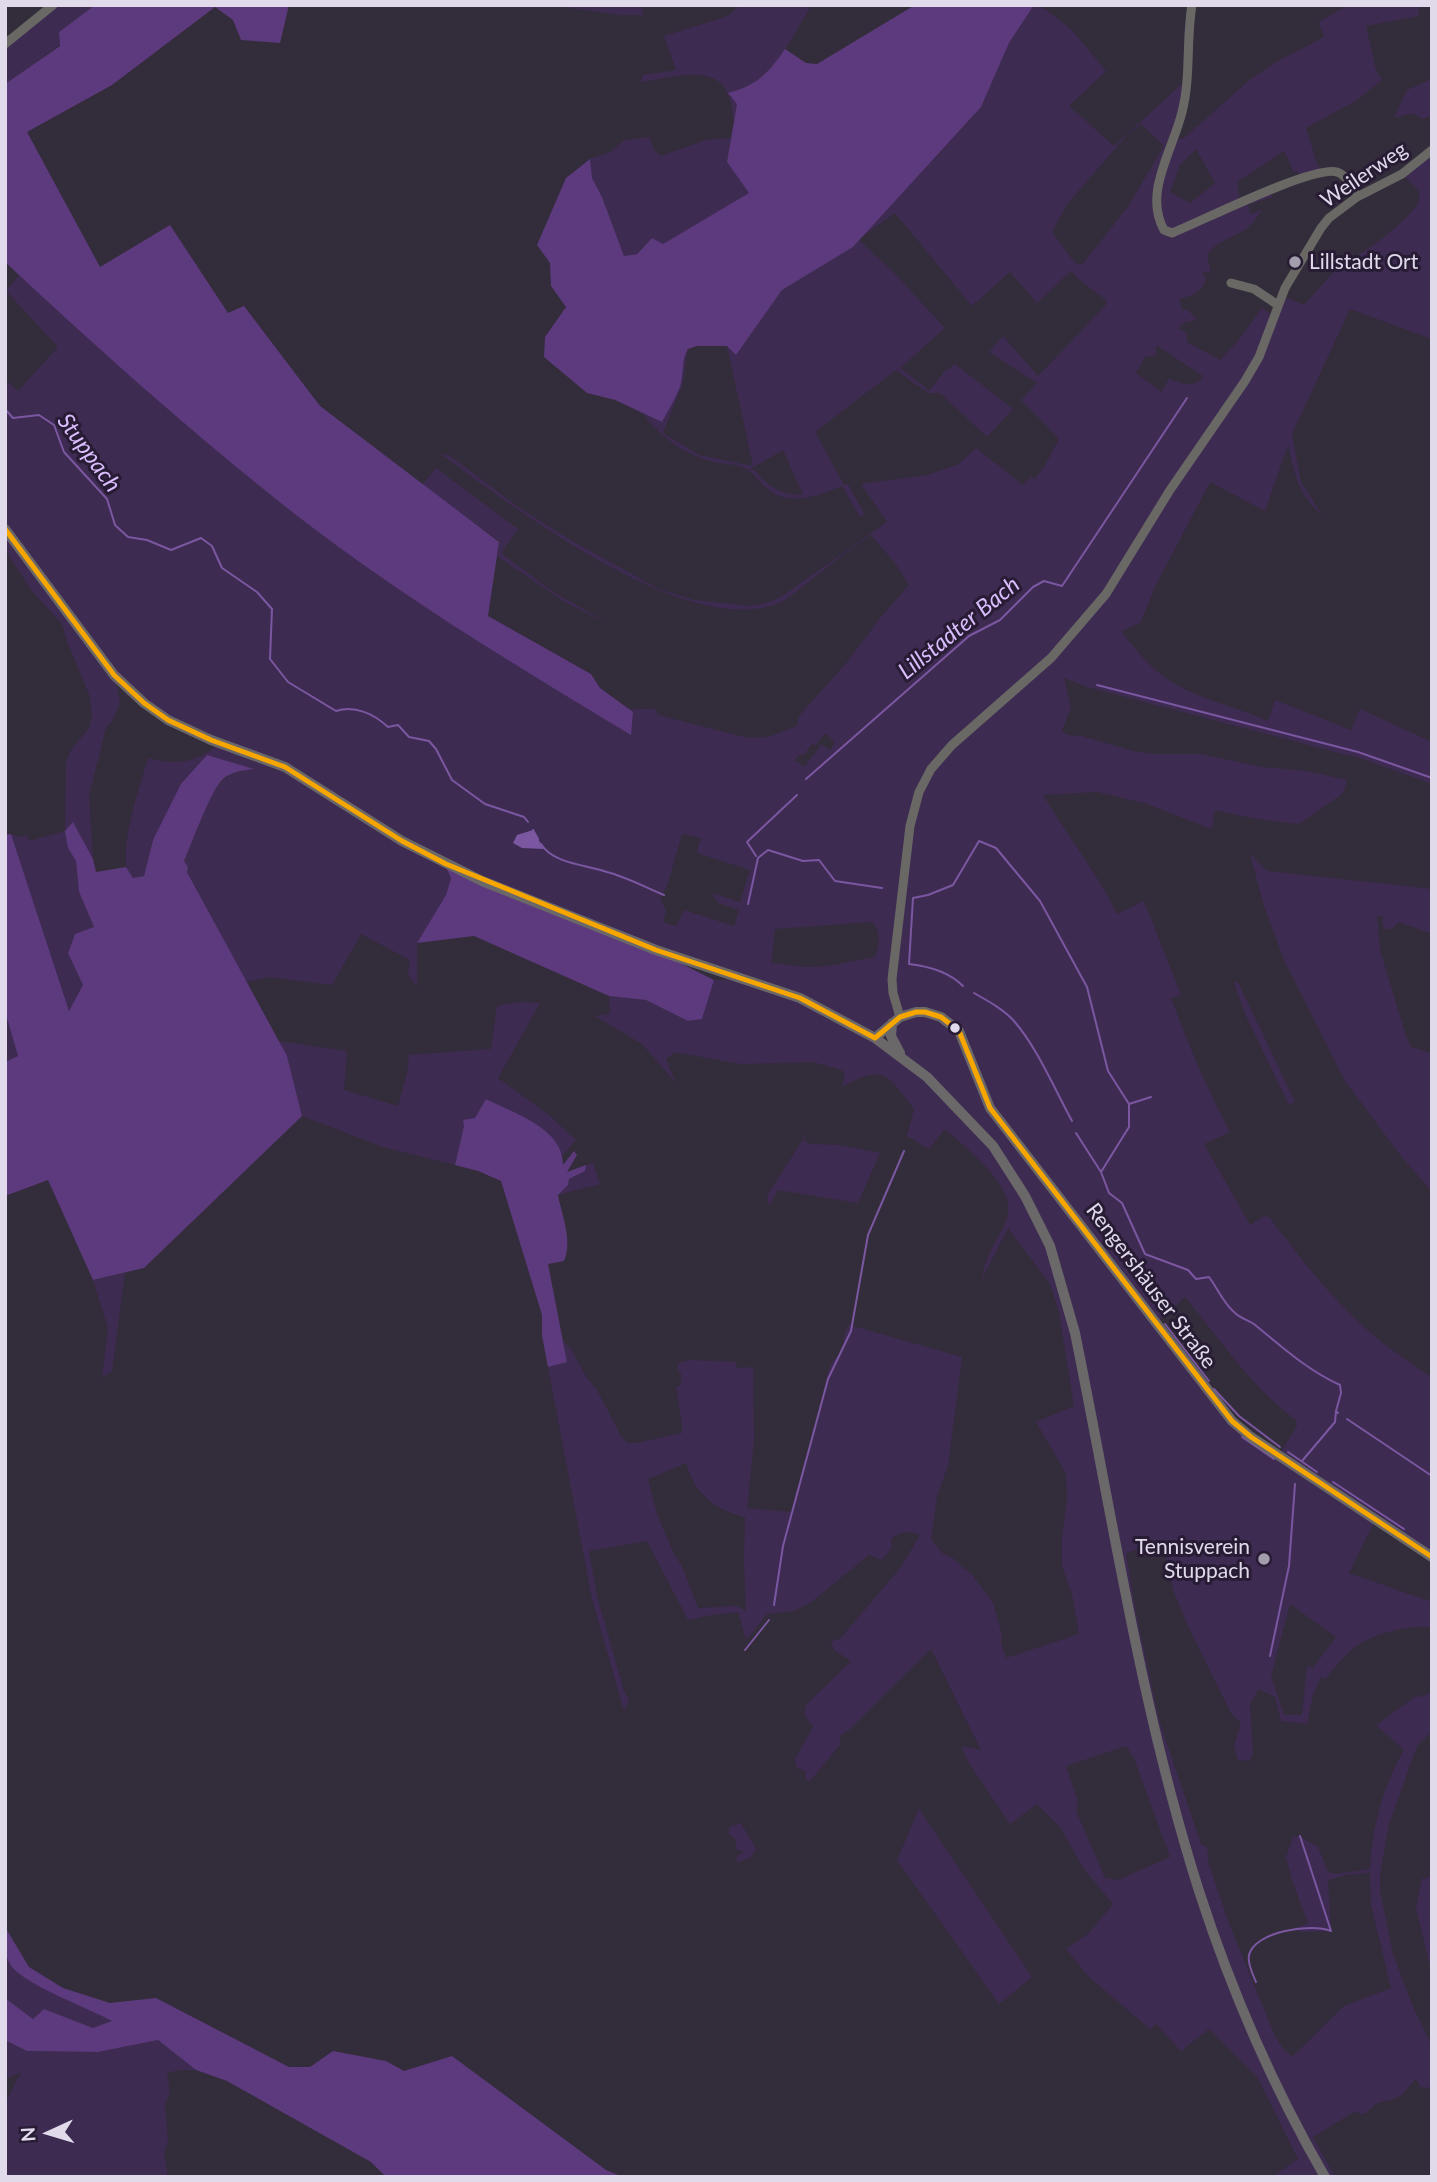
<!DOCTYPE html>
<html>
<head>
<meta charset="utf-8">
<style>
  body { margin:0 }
  #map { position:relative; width:1437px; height:2182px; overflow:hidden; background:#332c3a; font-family:Lato,sans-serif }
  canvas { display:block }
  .frame { position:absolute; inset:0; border:7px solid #e1daeb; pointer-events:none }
  .north { position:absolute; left:14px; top:2098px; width:70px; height:70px; -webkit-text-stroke:5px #281c35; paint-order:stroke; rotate:266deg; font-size:19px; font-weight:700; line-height:28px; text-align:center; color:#e1daeb }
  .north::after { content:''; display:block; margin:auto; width:24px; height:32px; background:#e1daeb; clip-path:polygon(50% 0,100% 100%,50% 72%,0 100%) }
</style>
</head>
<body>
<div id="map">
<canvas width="1437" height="2182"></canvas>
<div class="frame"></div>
<div class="north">N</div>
</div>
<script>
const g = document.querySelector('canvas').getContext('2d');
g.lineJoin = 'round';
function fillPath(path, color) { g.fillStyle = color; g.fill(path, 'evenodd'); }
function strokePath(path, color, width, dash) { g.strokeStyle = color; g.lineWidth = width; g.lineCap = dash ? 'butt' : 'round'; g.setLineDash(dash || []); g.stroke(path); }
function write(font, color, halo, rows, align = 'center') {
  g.font = font + ' Lato,sans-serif'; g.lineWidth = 6; g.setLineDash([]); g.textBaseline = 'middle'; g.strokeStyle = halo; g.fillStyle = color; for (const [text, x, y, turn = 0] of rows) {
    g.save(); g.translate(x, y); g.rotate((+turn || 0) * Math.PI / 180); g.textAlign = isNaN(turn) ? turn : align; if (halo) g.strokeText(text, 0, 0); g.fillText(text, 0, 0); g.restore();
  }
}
const green = new Path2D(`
  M 53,5 L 95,5 L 59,32 L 60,45 L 5,84 L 5,44 Z
  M 548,5 L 641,5 L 643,15 L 621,15 Z
  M 739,5 L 812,5 C 799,25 788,47 774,66 C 754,92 740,81 734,122 C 732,113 732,102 728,94 C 715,62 667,79 641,82 L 643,75 L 676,70 L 664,36 L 722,18 L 731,14 Z
  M 1034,5 L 1040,5 L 1071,29 L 1106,71 L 1069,106 L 1114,146 L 1183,83 L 1184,32 L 1188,5 L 1192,5 L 1178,139 L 1183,139 L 1252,78 L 1278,61 L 1324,37 L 1319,22 L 1348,5 L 1420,5 L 1418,16 L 1366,26 L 1376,70 L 1382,80 L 1357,100 L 1306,128 L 1317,164 L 1323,172 L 1301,179 L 1297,171 L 1294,172 L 1284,151 L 1237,182 L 1240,204 L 1271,189 L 1272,197 L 1248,205 L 1250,214 L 1262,210 C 1257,217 1253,224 1246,229 C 1233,238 1216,241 1207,255 L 1211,273 L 1202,272 L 1206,279 C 1202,292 1192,296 1179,299 L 1182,310 L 1188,310 L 1197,320 L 1185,322 L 1179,328 L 1187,334 L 1187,342 L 1220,360 L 1238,341 L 1262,308 L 1274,316 L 1282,296 L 1304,305 L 1340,265 C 1356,261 1411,218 1418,203 C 1419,200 1419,196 1420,192 L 1402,174 L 1432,150 L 1432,335 L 1429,338 L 1350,309 L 1292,434 L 1301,482 L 1322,515 C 1298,494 1295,476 1288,445 L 1265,511 L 1210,482 L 1156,585 L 1140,623 L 1122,631 C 1125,638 1130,642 1135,648 C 1172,697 1216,698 1268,721 L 1275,700 L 1351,730 L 1360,709 L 1432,742 L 1432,784 L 1366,760 L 1087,687 L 1064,678 L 1071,707 L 1062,731 L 1067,735 L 1082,736 L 1133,751 L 1153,754 L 1200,754 L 1262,767 L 1306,771 L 1347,780 L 1344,791 L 1339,796 L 1299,824 L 1257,819 L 1215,810 L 1212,829 L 1144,803 L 1097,792 L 1043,795 C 1067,835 1096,871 1117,914 L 1144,901 L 1181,995 L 1171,998 C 1188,1044 1207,1089 1230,1132 L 1204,1144 L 1250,1225 L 1264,1216 L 1269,1217 C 1299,1256 1329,1296 1366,1329 C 1386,1347 1410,1362 1432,1378 L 1432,1557 L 1375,1520 L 1349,1573 L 1432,1602 L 1432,1627 C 1411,1625 1379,1632 1361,1643 C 1347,1652 1335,1667 1325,1679 L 1321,1677 L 1313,1694 L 1307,1724 L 1281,1721 L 1275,1697 L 1259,1689 L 1250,1704 L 1253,1754 L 1249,1761 L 1238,1760 L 1234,1746 L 1241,1723 L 1231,1713 L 1188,1626 L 1174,1592 L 1162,1542 L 1126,1553 L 1135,1608 L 1159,1720 L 1201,1844 L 1207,1847 L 1209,1865 L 1230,1926 L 1275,2036 L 1282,2047 L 1292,2057 L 1344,2006 L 1391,1988 L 1371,1905 L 1370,1873 L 1346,1875 L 1328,1880 L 1331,1931 L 1301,1932 L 1294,1929 L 1308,1923 L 1293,1883 L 1286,1857 L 1293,1837 L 1300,1836 L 1318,1847 L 1328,1872 L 1337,1874 L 1370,1869 C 1372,1828 1383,1786 1404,1750 L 1376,1725 L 1419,1694 L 1420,1698 L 1432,1692 L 1432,1731 L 1417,1746 L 1389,1824 L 1380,1873 L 1380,1891 L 1393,1954 L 1413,2007 L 1432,2046 L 1432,2088 L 1420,2087 L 1416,2078 L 1402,2095 L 1391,2100 L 1377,2103 L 1364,2114 L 1354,2112 L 1313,2137 L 1335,2177 L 1272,2177 L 1298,2159 L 1258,2078 L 1209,2029 L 1181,2051 L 1156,2024 L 1150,2029 L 1089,1977 L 1066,1949 L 1088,1934 L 1113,1904 L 1084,1869 L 1060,1827 L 1037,1804 L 1010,1824 L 967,1760 L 961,1746 L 981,1750 L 931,1649 L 849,1730 L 840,1736 L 840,1745 L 809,1782 L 805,1777 L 806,1771 L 797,1768 L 795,1759 L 813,1727 L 804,1714 L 806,1705 L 851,1661 L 834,1650 L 831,1643 L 835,1639 L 839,1640 L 901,1567 L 920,1535 C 908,1531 901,1531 891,1539 L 892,1548 L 882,1560 L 869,1555 L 810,1603 L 794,1611 L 767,1614 L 746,1640 L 738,1612 L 711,1615 L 688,1620 L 647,1541 L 589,1551 L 597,1596 L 624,1691 L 629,1700 L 624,1711 L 592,1599 L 548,1367 L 567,1362 L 563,1341 L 571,1349 L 587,1378 L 597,1390 L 621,1436 L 627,1443 L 637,1443 L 682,1433 L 682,1424 L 676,1387 L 681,1386 L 681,1373 L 677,1369 L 679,1363 L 690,1360 L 736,1362 L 737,1368 L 753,1367 L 754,1440 L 747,1508 L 791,1512 L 827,1384 C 827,1376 828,1368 833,1361 C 839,1354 837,1362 841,1353 C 846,1341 841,1330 853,1321 L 853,1326 L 962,1357 L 948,1465 L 937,1497 L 931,1539 L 942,1553 L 954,1559 L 973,1576 L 993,1603 L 1002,1635 L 1001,1642 L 1006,1658 L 1079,1634 L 1073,1599 L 1062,1565 L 1062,1538 L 1067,1499 L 1066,1473 L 1036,1422 L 1074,1406 L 1059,1312 L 1050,1284 L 1008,1228 L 981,1281 C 983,1274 984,1266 987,1260 C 992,1244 1004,1231 1008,1215 C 1015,1185 965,1147 945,1129 L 929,1149 L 907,1136 L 914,1109 C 888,1075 885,1063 842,1087 L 845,1076 L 842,1070 L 813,1062 L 741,1064 L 675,1052 L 666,1059 L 676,1083 L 642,1044 L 595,1016 L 610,1014 L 609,996 L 646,1000 L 688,1021 L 702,1019 L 714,980 L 733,980 L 446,866 L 451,878 L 446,895 L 417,943 L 417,987 L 408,975 L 410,960 L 361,934 L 332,985 L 270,977 L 246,982 L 187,871 L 188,867 L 184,861 C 194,839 207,799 222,781 C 229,773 242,771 252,769 L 206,755 L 153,840 L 144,876 L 133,878 C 130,873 126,869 126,863 C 124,831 139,789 148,758 C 175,766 198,763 219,743 L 194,732 L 115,677 L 120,703 L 113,720 L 106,728 L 89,795 L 93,859 L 73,823 L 68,848 L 76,861 L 79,892 L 94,928 L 75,934 L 68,952 L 83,985 L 69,1012 L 11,834 L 19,837 L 27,835 L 29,841 L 65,831 L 66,762 L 71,750 L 89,728 L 92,715 L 90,697 L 67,641 L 62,624 L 32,591 L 5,550 L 5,529 L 46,582 L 5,522 L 5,379 L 18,391 L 58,347 L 6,291 L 19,275 L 147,390 L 278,501 L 400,590 L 633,712 L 629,709 L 655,709 L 658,715 L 748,738 L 768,737 L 797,726 L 799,716 L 847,662 L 881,617 L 909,585 L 895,563 L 871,535 C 849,549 828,567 807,583 C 799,589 790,598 781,602 C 690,643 513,507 441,454 L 449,455 L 518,507 L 572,541 L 659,589 L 694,600 L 749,606 L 770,602 L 784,595 L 887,522 L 861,484 L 927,475 L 959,464 L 976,448 L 1023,485 L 1032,476 L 1034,480 L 1044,467 L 1059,439 L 1021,400 L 1037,383 L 989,352 L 1003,336 L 1038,376 L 1105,306 L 1107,301 L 1076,277 L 1072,270 L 1037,303 L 1010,272 L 972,306 L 895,213 L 861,238 L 981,107 L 1009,43 ZM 1141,124 L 1164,146 L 1129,205 L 1082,265 L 1075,263 L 1052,232 L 1068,203 L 1128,134 ZM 1196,149 L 1215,183 L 1190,203 L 1170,192 L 1180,165 ZM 1156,345 L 1203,376 L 1203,377 C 1192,389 1183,384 1169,379 L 1161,392 L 1136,373 L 1145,357 L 1156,355 ZM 825,733 L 835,743 L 830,750 L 820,744 L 820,747 L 804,767 L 795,760 L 800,754 L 803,756 L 812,744 L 815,746 ZM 682,834 L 701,838 L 697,852 L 700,854 L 750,870 L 740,902 L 712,893 L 718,903 L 739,910 L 734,926 L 684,910 L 676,926 L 663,922 L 666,911 L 660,898 L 668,883 ZM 871,922 C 882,929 879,946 875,957 C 851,961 828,968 804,967 C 793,966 782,963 771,963 L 775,929 ZM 891,1024 L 904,1060 L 876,1037 ZM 1185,1297 C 1221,1340 1250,1386 1296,1420 L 1297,1426 L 1279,1455 L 1232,1421 L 1155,1324 ZM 686,1463 C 695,1494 714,1509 745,1517 L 744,1562 L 746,1611 L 737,1606 L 698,1608 L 682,1566 L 674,1554 L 658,1517 L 648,1479 ZM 1290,1604 L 1336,1637 L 1313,1668 L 1307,1666 L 1302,1715 L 1284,1715 L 1271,1676 ZM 1126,1746 L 1134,1758 L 1170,1857 L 1118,1880 L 1105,1878 L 1076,1811 L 1078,1802 L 1066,1766 Z
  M 1432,79 L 1432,115 L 1423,119 L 1412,113 L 1394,118 L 1407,90 Z
  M 649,137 L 654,150 L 661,156 L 706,140 L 731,138 L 727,162 L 749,193 L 663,245 L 652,238 L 636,254 L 624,256 L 602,197 L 592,178 L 590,159 L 611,152 L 623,141 Z
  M 859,240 L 895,274 L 945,328 L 900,368 L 926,388 L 928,392 L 944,372 L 955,364 L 1013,409 L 987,437 L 940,393 L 928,393 L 896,370 L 815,432 L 844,485 L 848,484 L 864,514 L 860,517 L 842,486 C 820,495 791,507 769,490 C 760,484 755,473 745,468 C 735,464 723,464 713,462 C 682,453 662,438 642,413 L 662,422 L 688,349 L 683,383 L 663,433 L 699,455 L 753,466 L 727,346 L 736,355 L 782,290 L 853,247 ZM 783,450 L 803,495 C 782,495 767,487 755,470 L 749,470 Z
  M 436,468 L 518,529 L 501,553 L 552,591 L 614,627 L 565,602 L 497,556 L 499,541 L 422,485 Z
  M 1250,854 L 1267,871 L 1432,889 L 1432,934 L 1399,922 L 1392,929 L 1385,929 L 1382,924 L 1384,917 L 1377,915 L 1380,950 L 1406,1036 L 1411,1047 L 1432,1053 L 1432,1192 L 1401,1156 L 1345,1081 L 1284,960 L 1264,906 Z
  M 1238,982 L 1295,1102 L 1289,1105 L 1246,1016 L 1234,983 Z
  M 520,1002 L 540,1003 L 498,1078 L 549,1115 L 576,1140 L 563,1155 L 549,1134 L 530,1121 L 487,1099 L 475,1118 L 464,1126 L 455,1165 L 383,1147 L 302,1116 L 287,1057 L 278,1041 L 347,1051 L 344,1090 L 398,1106 L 407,1073 L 409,1055 L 491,1049 L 497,1006 Z
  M 5,1011 L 18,1056 L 5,1062 Z
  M 808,1131 L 804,1141 L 811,1144 L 839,1145 L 880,1153 L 858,1203 L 778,1190 L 769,1206 L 767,1196 Z
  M 593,1163 L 600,1184 L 558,1195 L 568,1185 L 569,1179 L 585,1171 L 586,1165 Z
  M 125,1273 L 112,1371 L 102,1378 L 108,1328 L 93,1280 Z
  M 919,1809 L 1032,1977 L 999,2004 L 897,1860 Z
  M 741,1823 L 756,1849 L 750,1858 L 737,1862 L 737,1856 L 744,1852 L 736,1849 L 736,1840 L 729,1834 L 729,1827 Z
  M 1432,1871 L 1432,1975 L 1416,1908 L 1422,1878 L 1427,1879 Z
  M 5,1953 L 14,1969 L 27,1979 L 113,2021 L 93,2028 L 44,2009 L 33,2019 L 5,1998 Z
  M 5,2040 L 27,2051 L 98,2052 L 158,2040 L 196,2070 L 179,2070 L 167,2073 L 170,2092 L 165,2105 L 168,2141 L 164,2153 L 168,2177 L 5,2177 L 5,2104 L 21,2072 L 9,2078 L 5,2076 Z`);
const forest = new Path2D(`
  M 95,5 L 289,5 L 280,43 L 241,40 L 233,20 L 215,7 L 112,85 L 27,132 L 100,267 L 170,225 L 228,313 L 244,306 L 320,406 L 499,542 L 488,616 L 591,674 L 600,688 L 633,712 L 631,735 C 510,662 387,588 277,500 C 183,425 93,344 5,262 L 5,84 L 60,46 L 59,32 Z
  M 915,5 L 1034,5 L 1009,43 L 981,107 L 853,247 L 782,290 L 736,355 L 727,346 L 697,346 L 688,349 C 681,361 684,373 680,387 C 675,399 668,411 662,422 L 615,400 L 587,393 L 544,357 L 545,337 L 566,307 L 551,286 L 550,263 L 537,245 L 566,178 L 590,159 L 592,178 L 602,197 L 624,256 L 637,254 L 652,238 L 663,244 L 749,193 L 727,162 L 737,104 L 728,93 C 756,86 769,73 785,49 L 806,63 L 817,64 Z
  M 207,755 L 254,769 C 244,770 231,772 223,779 C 211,790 192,843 184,861 L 188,867 L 187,872 L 287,1056 L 302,1116 L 144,1268 L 93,1280 L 48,1180 L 5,1196 L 5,1062 L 18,1056 L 5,1011 L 5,835 L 11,834 L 69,1011 L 83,985 L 68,953 L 75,934 L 94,927 L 79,892 L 76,861 L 68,848 L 65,831 L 73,822 L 93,859 L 96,872 L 126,867 L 133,878 L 144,876 L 153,840 L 181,784 Z
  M 446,867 L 646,946 L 714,980 L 702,1019 L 688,1021 L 646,1000 L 609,996 L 474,936 L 417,943 L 446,895 L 451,878 Z
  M 486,1099 C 514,1113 564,1129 563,1165 L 574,1151 L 577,1155 L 567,1172 L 586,1165 L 585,1171 L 569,1179 L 568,1185 L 558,1195 C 562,1216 573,1241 564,1261 L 548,1264 L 567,1362 L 548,1367 L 542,1336 L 542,1315 L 501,1181 L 478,1171 L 455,1165 L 464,1126 L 463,1120 L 475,1118 Z
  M 5,1927 L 29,1967 L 63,1988 L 110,2003 L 156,1998 L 289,2067 L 310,2067 L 333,2051 L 386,2061 L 404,2071 L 452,2056 L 606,2170 L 623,2177 L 386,2177 L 371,2162 L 227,2081 L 196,2070 L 158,2040 L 98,2052 L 27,2051 L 5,2040 L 5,1998 L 33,2019 L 44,2009 L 93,2028 L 112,2021 C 90,2009 29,1986 14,1969 C 3,1958 5,1942 5,1927 Z`);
const water = new Path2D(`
  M 533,830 L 544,849 L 522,848 L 513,843 L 517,835 Z`);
const stream = new Path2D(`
  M 5,409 L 13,418 L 39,415 L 54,425 L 64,452 L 107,499 L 115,525 L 128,537 L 147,540 L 171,550 L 201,538 L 212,546 L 222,568 L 257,592 L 272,609 L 270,659 L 288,682 L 336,711 C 355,705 374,714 388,727 L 398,725 L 409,737 L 429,741 L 436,749 L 452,780 L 485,804 L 524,817 L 528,822
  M 1097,685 L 1358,752 L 1432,778
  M 806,779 L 969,636 L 1000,620 L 1033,587 L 1044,581 L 1062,586 L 1187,398
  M 533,830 L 538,839
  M 541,844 C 553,864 587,865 607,872 C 626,877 645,887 664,895
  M 756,856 L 747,842 L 797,795
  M 748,904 L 758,858 L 768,850 L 803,861 L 819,860 L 835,881 L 882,888
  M 963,986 C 949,972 927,966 909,964 L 913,898 L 928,895 L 953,885 L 979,841 L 996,848 L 1040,901 L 1087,987 L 1108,1071 L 1129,1104 L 1129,1127 L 1101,1172
  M 974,993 C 988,1001 1003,1009 1014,1021 C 1038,1049 1054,1088 1072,1121
  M 1129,1104 L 1151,1097
  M 1076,1133 L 1101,1172 L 1109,1193 L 1122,1203 L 1145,1254 L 1188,1270 L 1196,1279 L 1209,1277 C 1218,1289 1223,1303 1235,1313 C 1240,1318 1248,1320 1254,1324 C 1282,1347 1307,1370 1340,1385 L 1341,1393 L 1336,1411 L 1338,1413
  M 1165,1324 L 1209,1381
  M 1214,1389 L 1239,1416 L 1280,1447
  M 1347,1419 L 1432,1476
  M 1242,1437 L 1274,1459
  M 1288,1452 L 1317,1472
  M 1302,1461 L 1335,1422 L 1336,1411
  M 1333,1482 L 1404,1529
  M 774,1605 L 783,1546 L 828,1379 L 851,1331 L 868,1235 L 904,1151
  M 745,1650 L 769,1620
  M 1270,1656 L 1289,1566 L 1295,1484
  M 1256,1982 C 1253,1975 1247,1963 1249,1955 C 1255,1931 1312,1923 1331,1931 L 1300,1836`);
const minor = new Path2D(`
  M 1192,5 C 1186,40 1191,78 1182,112 C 1173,150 1143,193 1164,230 L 1172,233 C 1202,221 1313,165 1337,172 C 1347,175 1353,189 1357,197
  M 5,44 L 53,5
  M 1231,283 L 1254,289 L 1278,305
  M 900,1017 L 893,993 L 892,979 L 910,826 L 919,792 L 931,769 L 952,745 L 1051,658 L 1106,594 L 1170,490 L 1245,381 L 1259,357 L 1285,288 L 1321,228 L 1329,218 L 1357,197 L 1402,174 L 1432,150`);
const major = new Path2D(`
  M 5,529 L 114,675 L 144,703 L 168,720 L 211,740 L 285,767 L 402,841 L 482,881 L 656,950 L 800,998 L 875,1038 L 927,1077 L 993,1146 L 1025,1196 L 1050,1246 L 1075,1333 C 1113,1519 1141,1709 1199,1891 C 1231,1990 1273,2087 1325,2177
  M 892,1023 L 891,1036 L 900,1053
  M 875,1038 L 900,1017 L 916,1012 L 925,1012 L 941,1017 L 959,1031 L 990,1108 L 1232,1421 L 1251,1437 L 1432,1557`);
const bus1 = new Path2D(`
  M 5,529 L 114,675 L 144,703 L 168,720 L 211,740 L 285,767 L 402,841 L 446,864 L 656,950 L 800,998 L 875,1038
  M 875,1038 L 900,1017 L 916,1012 L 925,1012 L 941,1017 L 959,1031 L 990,1108 L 1232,1421 L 1251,1437 L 1432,1557`);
const markers = [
  [1295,262,7,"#a49dad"],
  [955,1028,6,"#e1daeb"],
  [1264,1559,7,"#a49dad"]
];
const streetNames = [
  ["Weilerweg",1364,175,-34],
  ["Rengershäuser Straße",1151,1286,53]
];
const poiNames = [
  ["Lillstadt Ort",1309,262],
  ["Tennisverein",1250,1547,"right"],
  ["Stuppach",1250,1571,"right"]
];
const waterNames = [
  ["Stuppach",89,453,54],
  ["Lillstadter Bach",959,628,-39]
];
fillPath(green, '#3e2b52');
fillPath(forest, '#5c3a7d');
fillPath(water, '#7a57a0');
strokePath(stream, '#7a57a0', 2);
strokePath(minor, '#696865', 9);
strokePath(major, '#6b6869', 10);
strokePath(bus1, '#f7a600', 5);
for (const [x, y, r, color] of markers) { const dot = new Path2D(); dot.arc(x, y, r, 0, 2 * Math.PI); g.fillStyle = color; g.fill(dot); strokePath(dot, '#281c35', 2.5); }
write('21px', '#e1daeb', '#281c35', streetNames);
write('21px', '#e1daeb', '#281c35', poiNames, 'left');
write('italic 23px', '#d9bdfd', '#281c35', waterNames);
</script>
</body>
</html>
